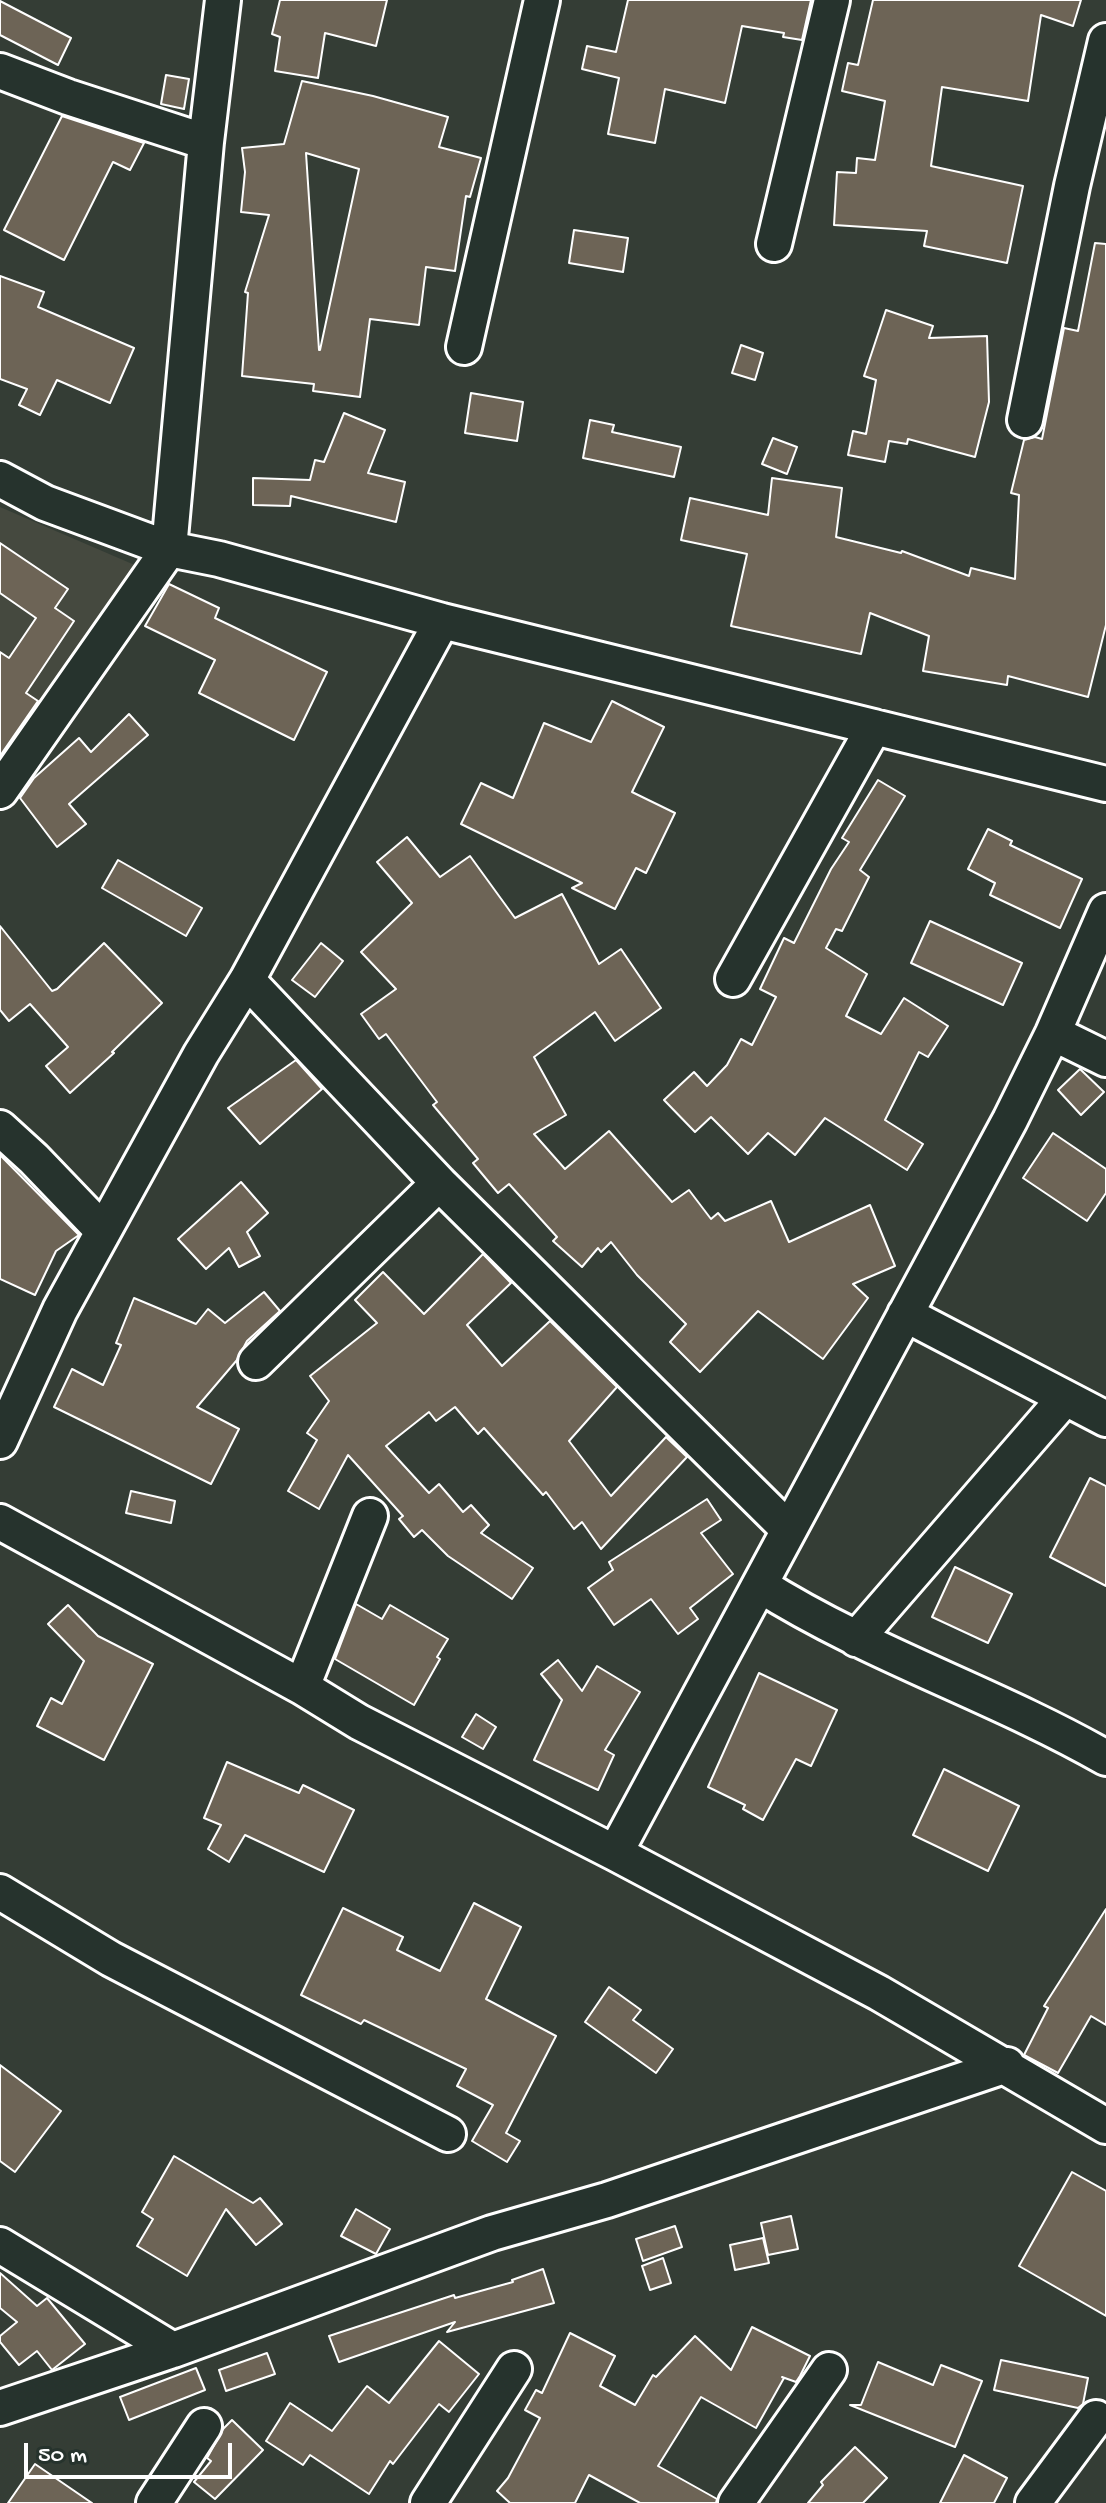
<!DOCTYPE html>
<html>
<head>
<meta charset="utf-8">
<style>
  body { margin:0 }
  #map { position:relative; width:1106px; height:2503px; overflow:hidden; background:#343d35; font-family:"Gochi Hand",sans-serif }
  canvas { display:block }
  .scale { position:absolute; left:24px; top:2443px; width:208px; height:36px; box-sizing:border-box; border:4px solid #fff; border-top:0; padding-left:10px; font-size:24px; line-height:28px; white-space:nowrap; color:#fff; -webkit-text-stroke:6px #26332d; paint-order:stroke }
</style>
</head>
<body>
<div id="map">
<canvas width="1106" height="2503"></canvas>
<div class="scale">50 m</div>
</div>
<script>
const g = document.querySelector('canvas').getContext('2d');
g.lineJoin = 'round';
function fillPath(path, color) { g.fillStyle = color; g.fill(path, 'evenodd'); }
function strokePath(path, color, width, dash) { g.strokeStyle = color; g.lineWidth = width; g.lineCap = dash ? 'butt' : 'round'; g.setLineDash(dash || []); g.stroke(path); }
const built = new Path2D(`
  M 0,507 L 151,572 L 0,786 Z`);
const building = new Path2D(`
  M 280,0 L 387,0 L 376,46 L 325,33 L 318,78 L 275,71 L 280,37 L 272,34 Z
  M 628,0 L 811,0 L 802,40 L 783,37 L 784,33 L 742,26 L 725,103 L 665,89 L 655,143 L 608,134 L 619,78 L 582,69 L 587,46 L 616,52 Z
  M 873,0 L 1081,0 L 1073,26 L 1041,15 L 1028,101 L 942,87 L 931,166 L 1023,186 L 1007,263 L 924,246 L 927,231 L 834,225 L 837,172 L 856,173 L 857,158 L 875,160 L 885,101 L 842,91 L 848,63 L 858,65 Z
  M 0,1 L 71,38 L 58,65 L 0,35 Z
  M 166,75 L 189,79 L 184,109 L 161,104 Z
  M 302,81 L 373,96 L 448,117 L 439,147 L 481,158 L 470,197 L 466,196 L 455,271 L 426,267 L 419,325 L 370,319 L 360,397 L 313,391 L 314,384 L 242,376 L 248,293 L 245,292 L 269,215 L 241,212 L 245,172 L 242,148 L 284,144 ZM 306,153 L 359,169 L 320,350 L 319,350 Z
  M 62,116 L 144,143 L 130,170 L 113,162 L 64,260 L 4,230 Z
  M 574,230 L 628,238 L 623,272 L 569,263 Z
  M 1095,243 L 1106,244 L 1106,625 L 1088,697 L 1008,676 L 1007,685 L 923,671 L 929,636 L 870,613 L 861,654 L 731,626 L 747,554 L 681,540 L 690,498 L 768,515 L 772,478 L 842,488 L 836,537 L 901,553 L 902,551 L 969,576 L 971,568 L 1015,579 L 1019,495 L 1011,493 L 1024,440 L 1035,437 L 1042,439 L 1064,328 L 1078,331 Z
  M 0,276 L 44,292 L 38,307 L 134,348 L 110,403 L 57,380 L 40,415 L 19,405 L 27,389 L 0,379 Z
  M 886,310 L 933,326 L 929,338 L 987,336 L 989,402 L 975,457 L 908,439 L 907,444 L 889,441 L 885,462 L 848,455 L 853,431 L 866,434 L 876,380 L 864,376 Z
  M 741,345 L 763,353 L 755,380 L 732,373 Z
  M 471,393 L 523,402 L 517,441 L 465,433 Z
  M 344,413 L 385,430 L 368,473 L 405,482 L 396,522 L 291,496 L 290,506 L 253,505 L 253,478 L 310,480 L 315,460 L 324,462 Z
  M 590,420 L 614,425 L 612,432 L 681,447 L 674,477 L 583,458 Z
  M 773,438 L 797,447 L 787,474 L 762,464 Z
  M 0,543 L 68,589 L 55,608 L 74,621 L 26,693 L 38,701 L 0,756 L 0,652 L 9,658 L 36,618 L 0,593 Z
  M 169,584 L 219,608 L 215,618 L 327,672 L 294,740 L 199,693 L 215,660 L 145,626 Z
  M 612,701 L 664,727 L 632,792 L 675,813 L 646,873 L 636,868 L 615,909 L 572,888 L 582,883 L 461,824 L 481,783 L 513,798 L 544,723 L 591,742 Z
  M 129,714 L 148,735 L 69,804 L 86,824 L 57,847 L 20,798 L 34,778 L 79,738 L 91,752 Z
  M 878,780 L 905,796 L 860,870 L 869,877 L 842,931 L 836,929 L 826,948 L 867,974 L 846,1016 L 881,1034 L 904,998 L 948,1026 L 928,1057 L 919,1052 L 885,1120 L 923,1144 L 907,1170 L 825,1118 L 795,1155 L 768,1133 L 748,1154 L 711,1117 L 695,1132 L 664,1100 L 694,1072 L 707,1086 L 727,1065 L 741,1039 L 752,1045 L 776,997 L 760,989 L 784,938 L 794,943 L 831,869 L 849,842 L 842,838 Z
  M 988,829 L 1012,841 L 1010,845 L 1082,879 L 1060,928 L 990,895 L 995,883 L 968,869 Z
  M 407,837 L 440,877 L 470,856 L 515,918 L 562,894 L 599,964 L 621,949 L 661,1008 L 615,1041 L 595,1012 L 534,1057 L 566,1115 L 534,1134 L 565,1169 L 609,1131 L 672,1202 L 689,1190 L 711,1219 L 718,1213 L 725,1221 L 771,1201 L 789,1242 L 870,1205 L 895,1266 L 853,1284 L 868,1298 L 823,1359 L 758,1311 L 700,1372 L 670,1342 L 686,1324 L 637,1275 L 611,1242 L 601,1252 L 598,1248 L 582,1267 L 553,1241 L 557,1237 L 509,1184 L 498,1193 L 473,1163 L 478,1159 L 433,1105 L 437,1102 L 386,1034 L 379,1039 L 361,1014 L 396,989 L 361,952 L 412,903 L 377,862 Z
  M 118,860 L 202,908 L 186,936 L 102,888 Z
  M 930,921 L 1022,963 L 1003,1005 L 911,963 Z
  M 0,926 L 52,991 L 57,989 L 104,943 L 162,1003 L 112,1052 L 114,1053 L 70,1093 L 46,1066 L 68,1047 L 30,1004 L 9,1021 L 0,1010 Z
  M 321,943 L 343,961 L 315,997 L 292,980 Z
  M 296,1060 L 322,1089 L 260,1144 L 228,1108 Z
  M 1080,1069 L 1104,1092 L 1081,1115 L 1058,1090 Z
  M 1053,1133 L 1106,1169 L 1106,1193 L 1087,1221 L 1023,1178 Z
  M 0,1155 L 79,1235 L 56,1251 L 35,1295 L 0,1279 Z
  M 241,1182 L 268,1213 L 247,1232 L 260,1256 L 239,1267 L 229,1248 L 206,1269 L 178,1239 Z
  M 483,1254 L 511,1283 L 467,1325 L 502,1366 L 550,1321 L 617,1387 L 569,1441 L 611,1496 L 666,1437 L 687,1457 L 601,1549 L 582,1522 L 574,1529 L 546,1492 L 543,1495 L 484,1428 L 478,1434 L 455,1407 L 436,1421 L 429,1412 L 386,1446 L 429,1493 L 439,1484 L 463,1512 L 471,1505 L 489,1525 L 481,1533 L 533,1568 L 512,1599 L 448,1556 L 422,1530 L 414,1537 L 399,1519 L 403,1516 L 348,1455 L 319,1509 L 288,1491 L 317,1440 L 307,1433 L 329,1401 L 310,1376 L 377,1323 L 355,1300 L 383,1272 L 424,1314 Z
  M 264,1292 L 280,1311 L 247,1341 L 237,1360 L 197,1407 L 239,1429 L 211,1484 L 54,1407 L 72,1369 L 103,1385 L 121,1345 L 116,1343 L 134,1298 L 196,1324 L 208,1309 L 225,1323 Z
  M 1090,1478 L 1106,1486 L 1106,1586 L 1050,1557 Z
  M 131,1491 L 175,1501 L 171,1523 L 126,1513 Z
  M 707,1499 L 721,1520 L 701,1533 L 733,1574 L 690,1608 L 698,1619 L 678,1634 L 651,1599 L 614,1625 L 588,1588 L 613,1570 L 609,1562 Z
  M 955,1567 L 1012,1594 L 988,1643 L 932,1617 Z
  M 356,1604 L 382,1619 L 390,1605 L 448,1639 L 437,1657 L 440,1659 L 414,1705 L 335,1659 Z
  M 68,1605 L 98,1636 L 153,1664 L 104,1760 L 37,1726 L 51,1698 L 62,1704 L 84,1661 L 48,1624 Z
  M 558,1660 L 582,1691 L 597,1666 L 640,1692 L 605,1750 L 614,1755 L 598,1790 L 534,1760 L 562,1700 L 541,1674 Z
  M 759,1673 L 837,1710 L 811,1766 L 796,1759 L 763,1820 L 743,1809 L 745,1805 L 708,1787 Z
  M 476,1714 L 496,1727 L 483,1749 L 462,1737 Z
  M 227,1762 L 299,1793 L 303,1785 L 354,1810 L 324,1872 L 245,1835 L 229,1862 L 208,1849 L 221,1825 L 204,1818 Z
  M 944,1769 L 1019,1806 L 988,1871 L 913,1835 Z
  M 474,1903 L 521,1927 L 486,1999 L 556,2036 L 506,2133 L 520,2141 L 507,2162 L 472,2141 L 493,2105 L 457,2086 L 466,2069 L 364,2020 L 361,2024 L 301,1995 L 343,1908 L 403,1937 L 397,1950 L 440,1971 Z
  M 1106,1909 L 1106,2025 L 1091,2016 L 1058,2073 L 1024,2055 L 1048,2008 L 1044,2006 Z
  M 609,1987 L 641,2010 L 633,2020 L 673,2049 L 656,2073 L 585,2022 Z
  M 0,2065 L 61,2111 L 15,2172 L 0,2161 Z
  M 174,2156 L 253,2203 L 260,2198 L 282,2224 L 256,2245 L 226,2209 L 187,2276 L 137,2246 L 153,2219 L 142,2212 Z
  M 1072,2172 L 1106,2191 L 1106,2316 L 1019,2266 Z
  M 356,2209 L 390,2229 L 376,2254 L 341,2236 Z
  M 791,2216 L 798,2249 L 768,2255 L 761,2223 Z
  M 675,2226 L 682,2247 L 643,2261 L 636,2239 Z
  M 763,2238 L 769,2263 L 735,2270 L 730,2245 Z
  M 663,2258 L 671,2283 L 650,2290 L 642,2266 Z
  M 543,2269 L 554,2303 L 447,2332 L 455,2322 L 339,2362 L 329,2336 L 454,2295 L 455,2298 L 513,2282 L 512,2280 Z
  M 0,2273 L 37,2306 L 47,2298 L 85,2344 L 52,2370 L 37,2351 L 19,2365 L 0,2342 L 0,2336 L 17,2322 L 0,2308 Z
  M 752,2327 L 810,2356 L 800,2376 L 796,2382 L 782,2377 L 784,2378 L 756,2428 L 701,2397 L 658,2466 L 717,2499 L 716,2503 L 640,2503 L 589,2475 L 575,2503 L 510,2503 L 497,2491 L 508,2478 L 540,2418 L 525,2410 L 536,2390 L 542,2393 L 570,2333 L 615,2356 L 600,2386 L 635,2405 L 653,2375 L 656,2377 L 695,2336 L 731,2370 Z
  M 439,2341 L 479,2374 L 449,2412 L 439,2404 L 393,2464 L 390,2461 L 369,2494 L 310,2455 L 303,2465 L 266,2441 L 290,2403 L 332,2431 L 367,2386 L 389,2403 Z
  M 267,2353 L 275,2374 L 226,2391 L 219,2370 Z
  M 1001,2360 L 1088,2378 L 1083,2404 L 1078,2408 L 994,2390 Z
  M 878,2362 L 933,2385 L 941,2365 L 982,2381 L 955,2447 L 850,2405 L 861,2405 Z
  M 196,2368 L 205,2390 L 129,2420 L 120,2397 Z
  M 232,2420 L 263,2450 L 215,2499 L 194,2482 L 211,2461 L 207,2458 L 223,2429 Z
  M 855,2447 L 887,2478 L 863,2503 L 808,2503 L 823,2485 L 821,2482 Z
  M 964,2455 L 1007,2478 L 994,2503 L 940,2503 Z
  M 35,2464 L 92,2503 L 8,2503 Z`);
const minor = new Path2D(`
  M 0,71 L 68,97 L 206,142
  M 774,244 L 832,0
  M 464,347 L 542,0
  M 1025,420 L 1072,186 L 1106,41
  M 0,479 L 45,503 L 169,549 L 219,559 L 442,621 L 1106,784
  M 0,791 L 169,549 L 206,142 L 223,0
  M 733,979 L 874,727
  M 247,980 L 439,1183 L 788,1529
  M 1053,1033 L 1106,1059
  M 0,1128 L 34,1159 L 103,1231
  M 905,1314 L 1106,1419
  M 256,1362 L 439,1183
  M 0,1441 L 60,1310 L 201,1054 L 247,980 L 442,621
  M 0,1522 L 302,1687 L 359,1722 L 615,1853 L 879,1993 L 1106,2126
  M 760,1585 C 869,1654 994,1694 1106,1758
  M 856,1639 L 1065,1398
  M 302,1687 L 370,1516
  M 615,1853 L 1010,1120 L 1053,1033 L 1106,911
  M 0,1892 L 111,1959 L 448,2134
  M 0,2245 L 173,2350
  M 0,2408 L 173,2350 L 492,2233 L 607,2200 L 1007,2065
  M 154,2503 L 204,2426
  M 428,2503 L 514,2369
  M 736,2503 L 829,2370
  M 1033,2503 L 1096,2418`);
fillPath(built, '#45493f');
fillPath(building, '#6d6456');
strokePath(building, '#fff', 2);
strokePath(minor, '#fff', 40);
strokePath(minor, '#26332d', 34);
</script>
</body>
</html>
